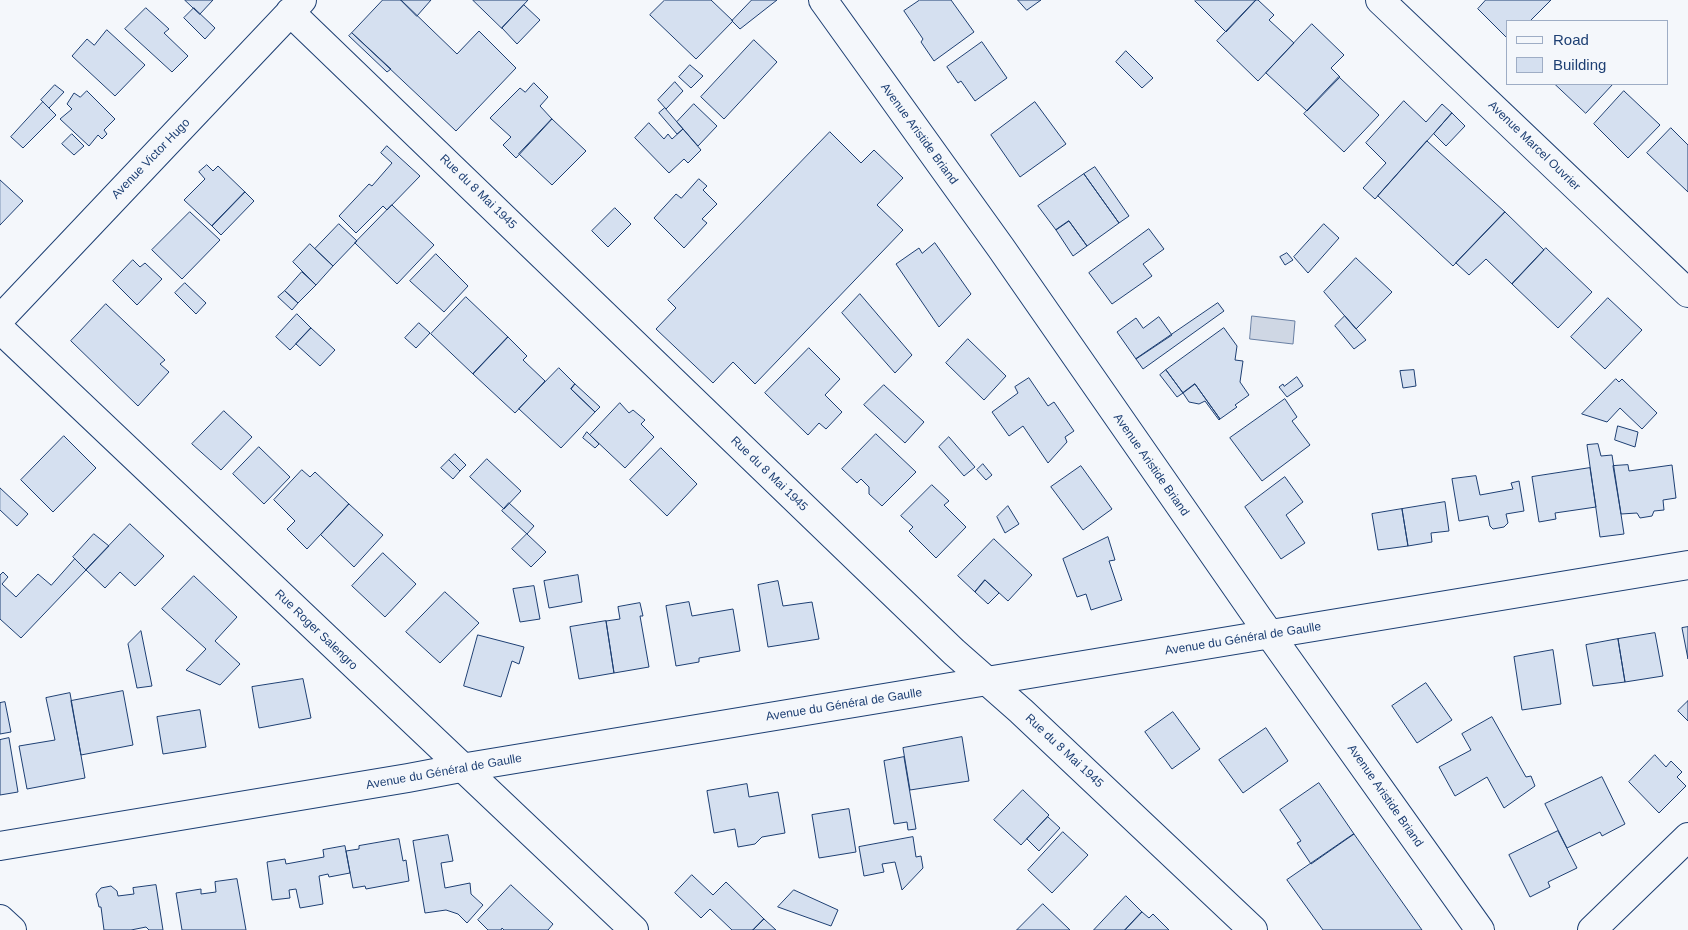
<!DOCTYPE html>
<meta charset="utf-8">
<style>
body{margin:0}
#map{position:relative;width:1688px;height:930px;overflow:hidden;background:#f4f7fb;font-family:Helvetica,sans-serif}
canvas{display:block}
.legend{position:absolute;left:1506px;top:20px;width:162px;height:65px;box-sizing:border-box;background:#f4f7fb;border:1px solid #9eadc5;margin:0;padding:6px 9px;list-style:none;font-size:15px;color:#1d3f73}
.legend li{display:flex;align-items:center;gap:10px;height:25px}
.legend b{width:25px;border:1px solid #9eadc5}
</style>
<div id="map">
<canvas width="1688" height="930"></canvas>
<ul class="legend">
<li><b style="height:6px;background:#f4f7fb"></b>Road</li>
<li><b style="height:14px;background:#d5e0f0"></b>Building</li>
</ul>
</div>
<script>
const c = document.querySelector('canvas').getContext('2d');
c.lineJoin = 'round';
function fillPath(path, color) {
  c.fillStyle = color;
  c.fill(path, 'evenodd');
}
function strokePath(path, color, width, dash) {
  c.strokeStyle = color;
  c.lineWidth = width;
  c.lineCap = dash ? 'butt' : 'round';
  c.setLineDash(dash || []);
  c.stroke(path);
}
function label(font, color, halo, rows, align = 'center') {
  c.font = font + ' Helvetica,sans-serif';
  c.lineWidth = 4;
  c.setLineDash([]);
  c.textBaseline = 'middle';
  c.strokeStyle = halo;
  c.fillStyle = color;
  for (const [text, x, y, turn = 0] of rows) {
    c.save();
    c.translate(x, y);
    c.rotate((+turn || 0) * Math.PI / 180);
    c.textAlign = isNaN(turn) ? turn : align;
    if (halo) c.strokeText(text, 0, 0);
    c.fillText(text, 0, 0);
    c.restore();
  }
}
const water = new Path2D(`
 M1252,316L1295,321L1293,344L1250,339Z`);
fillPath(water, '#cfd7e4');
strokePath(water, '#687fa3', 1);
const building = new Path2D(`
 M185,0H213L200,14Z
 M383,0H401L457,54L479,31L516,68L456,131L352,33Z
 M401,0H431L417,16Z
 M473,0H528L502,28Z
 M665,0H711L733,21L696,59L650,15Z
 M752,0H777L740,29L732,21Z
 M920,0H951L974,32L934,61L921,42L923,39L904,11Z
 M1018,0H1041L1027,10Z
 M1196,0H1256L1226,32L1195,1Z
 M1256,0H1258L1274,15L1269,20L1294,43L1258,81L1217,41Z
 M1486,0H1551L1530,21H1507V38L1478,9Z
 M524,5L540,20L517,44L502,28Z
 M146,8L169,29L164,33L188,56L172,72L125,29Z
 M194,8L215,28L205,39L184,18Z
 M1312,24L1344,55L1331,68L1340,77L1307,111L1266,73Z
 M107,30L145,65L115,96L72,56L87,39L94,45Z
 M352,33L391,69L387,72L349,36Z
 M754,40L777,62L724,119L701,97Z
 M982,42L1007,78L975,101L961,81L958,83L947,67Z
 M1126,51L1153,78L1142,88L1116,62Z
 M690,65L703,76L691,88L679,77Z
 M1339,77L1379,115L1344,152L1304,114Z
 M675,82L683,91L666,109L658,100Z
 M534,83L548,97L540,106L552,119L516,158L503,145L511,137L490,118L520,88L525,92Z
 M1555,84H1613L1586,113Z
 M55,85L64,92L49,108L41,100Z
 M87,91L115,119L104,130L107,134L102,139L98,135L89,146L60,119L72,109L67,104L74,93L80,97Z
 M1624,91L1660,125L1628,158L1594,124Z
 M1404,101L1426,122L1442,104L1452,113L1375,199L1363,188L1386,163L1366,143Z
 M43,102L56,115L23,148L11,137Z
 M1035,102L1066,144L1020,177L991,135Z
 M694,104L717,126L698,146L677,122Z
 M665,108L683,129L677,134L659,113Z
 M1452,113L1465,126L1446,146L1434,134Z
 M552,119L586,151L552,185L519,154Z
 M649,123L664,139L668,134L672,139L683,129L701,150L688,163L684,159L669,173L635,138Z
 M1671,128L1688,145V192L1647,153Z
 M830,132L861,163L874,150L903,178L877,205L903,230L755,384L733,362L713,383L656,329L676,308L668,300Z
 M72,134L84,146L74,155L62,144Z
 M1427,141L1505,212L1453,266L1378,196Z
 M387,146L420,176L387,210L383,206L356,233L339,216L369,184L372,186L392,163L381,153Z
 M207,165L213,171L218,166L245,192L212,226L184,200L205,179L199,172Z
 M1095,167L1129,216L1119,223L1084,174Z
 M1084,174L1119,223L1087,246L1069,221L1056,230L1038,206Z
 M699,179L707,186L703,190L717,204L702,219L707,223L684,248L654,218L676,194L681,198Z
 M0,180L23,201L0,225Z
 M245,192L254,201L221,235L212,226Z
 M392,205L434,245L397,284L355,243Z
 M615,208L631,224L608,247L592,231Z
 M190,212L220,240L182,279L152,250Z
 M1505,212L1544,250L1512,284L1486,259L1469,275L1456,263Z
 M1069,221L1087,246L1073,256L1056,230Z
 M339,224L357,241L333,266L315,249Z
 M1324,224L1339,238L1308,273L1294,257Z
 M1149,229L1164,249L1143,264L1152,276L1112,304L1089,273Z
 M935,243L971,294L939,327L896,264L919,248L922,253Z
 M310,244L333,266L316,285L293,262Z
 M1546,248L1592,292L1558,328L1512,284Z
 M1287,253L1293,260L1285,265L1280,257Z
 M436,254L468,286L444,312L410,281Z
 M1356,258L1392,292L1356,329L1324,292Z
 M133,260L140,267L145,263L162,279L137,305L113,281Z
 M302,272L316,285L298,303L285,291Z
 M185,283L206,303L196,314L175,293Z
 M285,291L298,303L292,310L278,297Z
 M860,294L912,355L895,373L842,313Z
 M466,297L508,337L473,374L431,334Z
 M1608,298L1642,330L1605,369L1571,337Z
 M1218,303L1224,311L1143,369L1136,359Z
 M106,304L165,360L160,364L169,372L138,406L71,341Z
 M297,314L311,328L290,350L276,337Z
 M1345,316L1366,340L1354,349L1335,326Z
 M1159,317L1172,335L1136,359L1117,332L1136,318L1143,328Z
 M419,323L430,333L416,348L405,338Z
 M311,328L335,350L320,366L296,344Z
 M1224,328L1237,346L1235,360L1243,361L1240,382L1249,395L1235,405L1237,407L1220,419L1195,384L1183,393L1166,370Z
 M508,337L527,356L523,360L545,381L515,413L473,374Z
 M968,339L1006,376L984,400L946,363Z
 M809,348L840,379L825,395L842,412L826,429L819,423L808,435L765,393Z
 M559,368L575,384L571,389L595,412L561,448L519,409Z
 M1166,370L1183,393L1177,397L1160,375Z
 M1414,370L1416,386L1403,388L1400,371Z
 M1297,377L1303,386L1287,397L1279,387L1283,384L1284,386Z
 M1029,378L1048,406L1054,402L1074,431L1065,437L1067,442L1048,463L1023,426L1009,436L992,412L1018,393L1015,387Z
 M1616,379L1619,382L1622,379L1657,413L1642,429L1620,408L1607,422L1582,414Z
 M575,384L600,407L595,412L571,389Z
 M1195,384L1220,419L1219,420L1205,401L1199,404L1189,402L1183,393Z
 M884,385L924,422L905,443L864,405Z
 M1285,399L1297,417L1292,421L1310,445L1262,481L1230,438Z
 M620,403L629,413L633,410L645,420L641,424L654,437L625,468L590,435Z
 M224,411L252,437L221,470L192,444Z
 M1618,426L1638,432L1635,447L1615,440Z
 M587,432L599,444L595,448L583,438Z
 M876,434L916,472L882,506L869,494V487L861,479L857,483L842,469Z
 M64,436L96,468L53,512L21,480Z
 M949,437L975,467L964,476L939,447Z
 M1598,444L1601,456L1612,455L1624,534L1600,537L1587,445Z
 M259,447L290,477L264,504L233,474Z
 M661,448L697,484L667,516L630,480Z
 M455,454L466,465L460,471L449,460Z
 M487,459L521,491L504,509L470,477Z
 M449,460L460,471L453,479L441,468Z
 M983,464L992,475L986,480L977,470Z
 M1628,465L1629,471L1672,465L1676,498L1663,500L1664,510L1654,511L1652,516L1640,518L1637,513L1621,514L1613,466Z
 M1081,466L1112,509L1083,530L1051,487Z
 M1590,468L1596,507L1555,513L1556,519L1539,522L1532,477Z
 M302,470L310,477L315,472L349,504L307,549L287,529L295,521L274,500Z
 M1476,476L1480,495L1513,489L1511,483L1519,481L1524,511L1506,514L1508,523L1504,527L1493,529L1490,526L1488,516L1459,521L1452,479Z
 M1285,477L1303,502L1286,515L1305,543L1281,559L1245,507Z
 M932,485L949,501L944,505L966,527L936,558L909,531L913,527L901,516Z
 M0,488L28,514L17,526L0,510Z
 M1445,502L1449,531L1431,533L1432,542L1408,546L1402,509Z
 M509,503L534,526L527,534L502,511Z
 M349,504L383,535L354,567L321,535Z
 M1008,506L1019,524L1005,533L997,517Z
 M1402,509L1408,546L1378,550L1372,514Z
 M130,524L164,556L135,586L120,572L105,588L86,570Z
 M94,534L109,546L86,570L73,557Z
 M527,534L546,552L531,567L512,549Z
 M1108,537L1115,560L1109,561L1122,600L1091,610L1086,594L1077,597L1063,559Z
 M994,539L1032,575L1008,601L985,580L975,592L958,576Z
 M383,553L416,584L385,617L352,586Z
 M75,559L86,570L21,638L0,619V575L3,572L8,577L2,584L16,597L38,574L51,585Z
 M578,575L582,602L549,608L544,581Z
 M194,576L237,617L215,641L240,664L220,685L186,670L206,649L162,609Z
 M985,580L999,593L988,604L975,592Z
 M778,581L783,606L812,602L819,639L768,647L758,585Z
 M534,586L540,619L520,622L513,589Z
 M445,592L479,623L440,663L406,632Z
 M689,602L692,616L733,609L740,651L699,658V662L676,666L666,606Z
 M640,603L643,616H640L649,667L614,673L606,621L620,619L618,607Z
 M606,621L614,673L579,679L570,627Z
 M1688,627V659L1682,628Z
 M141,631L152,686L137,688L128,644Z
 M1655,633L1663,676L1625,682L1618,639Z
 M478,635L524,647L519,664L512,661L501,697L464,686Z
 M1618,639L1625,682L1593,686L1586,645Z
 M1553,650L1561,704L1522,710L1514,657Z
 M303,679L311,718L259,728L252,687Z
 M1426,683L1452,720L1417,743L1392,706Z
 M123,691L133,745L81,755L71,701Z
 M70,693L85,778L27,789L19,746L55,740L46,698Z
 M1688,701V721L1678,711Z
 M5,702L11,732L0,734V703Z
 M200,710L206,747L163,754L157,717Z
 M1173,712L1200,749L1172,769L1145,732Z
 M1492,717L1526,777L1531,776L1535,786L1504,808L1487,777L1455,796L1439,767L1471,750L1462,734Z
 M1266,728L1288,761L1243,793L1219,760Z
 M962,737L969,781L910,790L903,748Z
 M9,738L18,792L0,795V740Z
 M1655,755L1666,767L1671,761L1682,772L1677,777L1686,786L1659,813L1629,782Z
 M904,757L916,829L908,830L907,822L894,824L884,761Z
 M1602,777L1625,824L1602,836L1600,832L1567,848L1545,804Z
 M1319,783L1354,834L1311,864L1297,843L1301,841L1280,810Z
 M747,784L749,797L778,792L785,833L762,837L755,844L738,847L735,829L714,833L707,791Z
 M1023,790L1049,815L1021,845L994,820Z
 M849,809L856,852L819,858L812,815Z
 M1048,817L1060,828L1039,851L1027,839Z
 M1558,831L1577,868L1548,882L1550,887L1530,897L1509,855Z
 M1063,832L1088,855L1052,893L1028,870Z
 M1354,834L1422,930H1323L1287,880Z
 M448,835L453,861L441,863L445,888L470,883L471,894L483,905L467,923L458,914L446,910L425,913L413,841Z
 M913,837L916,857L921,856L923,868L902,890L895,862L882,864L884,872L864,876L859,847Z
 M399,839L403,861L406,860L409,881L366,889L365,886L353,888L346,851L359,849V846Z
 M345,846L350,873L329,877L328,874L319,876L323,904L300,908L296,889L289,890L290,898L272,900L267,862L285,859L286,864L324,857L323,850Z
 M692,875L713,895L726,882L764,919L753,930H732L710,909L701,918L675,893Z
 M237,879L246,930H182L176,893L201,889V894L216,892L215,882Z
 M156,885L163,930H149L146,927L131,930H104L101,907H99L96,894L101,888L111,886L117,891L118,896L134,894L133,888Z
 M511,885L553,924L548,930H504L502,928L501,930H488L478,920Z
 M794,890L838,910L831,926L778,907Z
 M1126,896L1142,912L1125,930H1094Z
 M1043,904L1070,930H1017Z
 M1142,912L1149,918L1153,914L1169,930H1125Z
 M764,919L776,930H753Z`);
fillPath(building, '#d5e0f0');
strokePath(building, '#1d3f73', 1);
const minor = new Path2D(`
 M823,0L1001,248L1258,618L1480,930
 M1380,0L1688,293
 M290,12L954,652L1021,711L1253,930
 M0,319L302,0
 M0,329L634,930
 M0,919L12,930
 M1592,930L1688,837`);
const tertiary = new Path2D(`
 M0,846L408,778L461,768L1688,565`);
strokePath(minor, '#1d3f73', 30);
strokePath(tertiary, '#1d3f73', 30);
strokePath(minor, '#f4f7fb', 28);
strokePath(tertiary, '#f4f7fb', 28);
label('12px', '#1d3f73', '#f4f7fb', [
 ["Avenue Aristide Briand",919,134,54],
 ["Avenue Marcel Ouvrier",1534,146,44],
 ["Avenue Victor Hugo",151,159,-46],
 ["Rue du 8 Mai 1945",478,192,44],
 ["Avenue Aristide Briand",1151,465,55],
 ["Rue du 8 Mai 1945",769,474,44],
 ["Rue Roger Salengro",316,630,44],
 ["Avenue du Général de Gaulle",1243,639,-9],
 ["Avenue du Général de Gaulle",844,705,-9],
 ["Rue du 8 Mai 1945",1064,751,43],
 ["Avenue du Général de Gaulle",444,772,-10],
 ["Avenue Aristide Briand",1385,796,55]
]);
</script>
